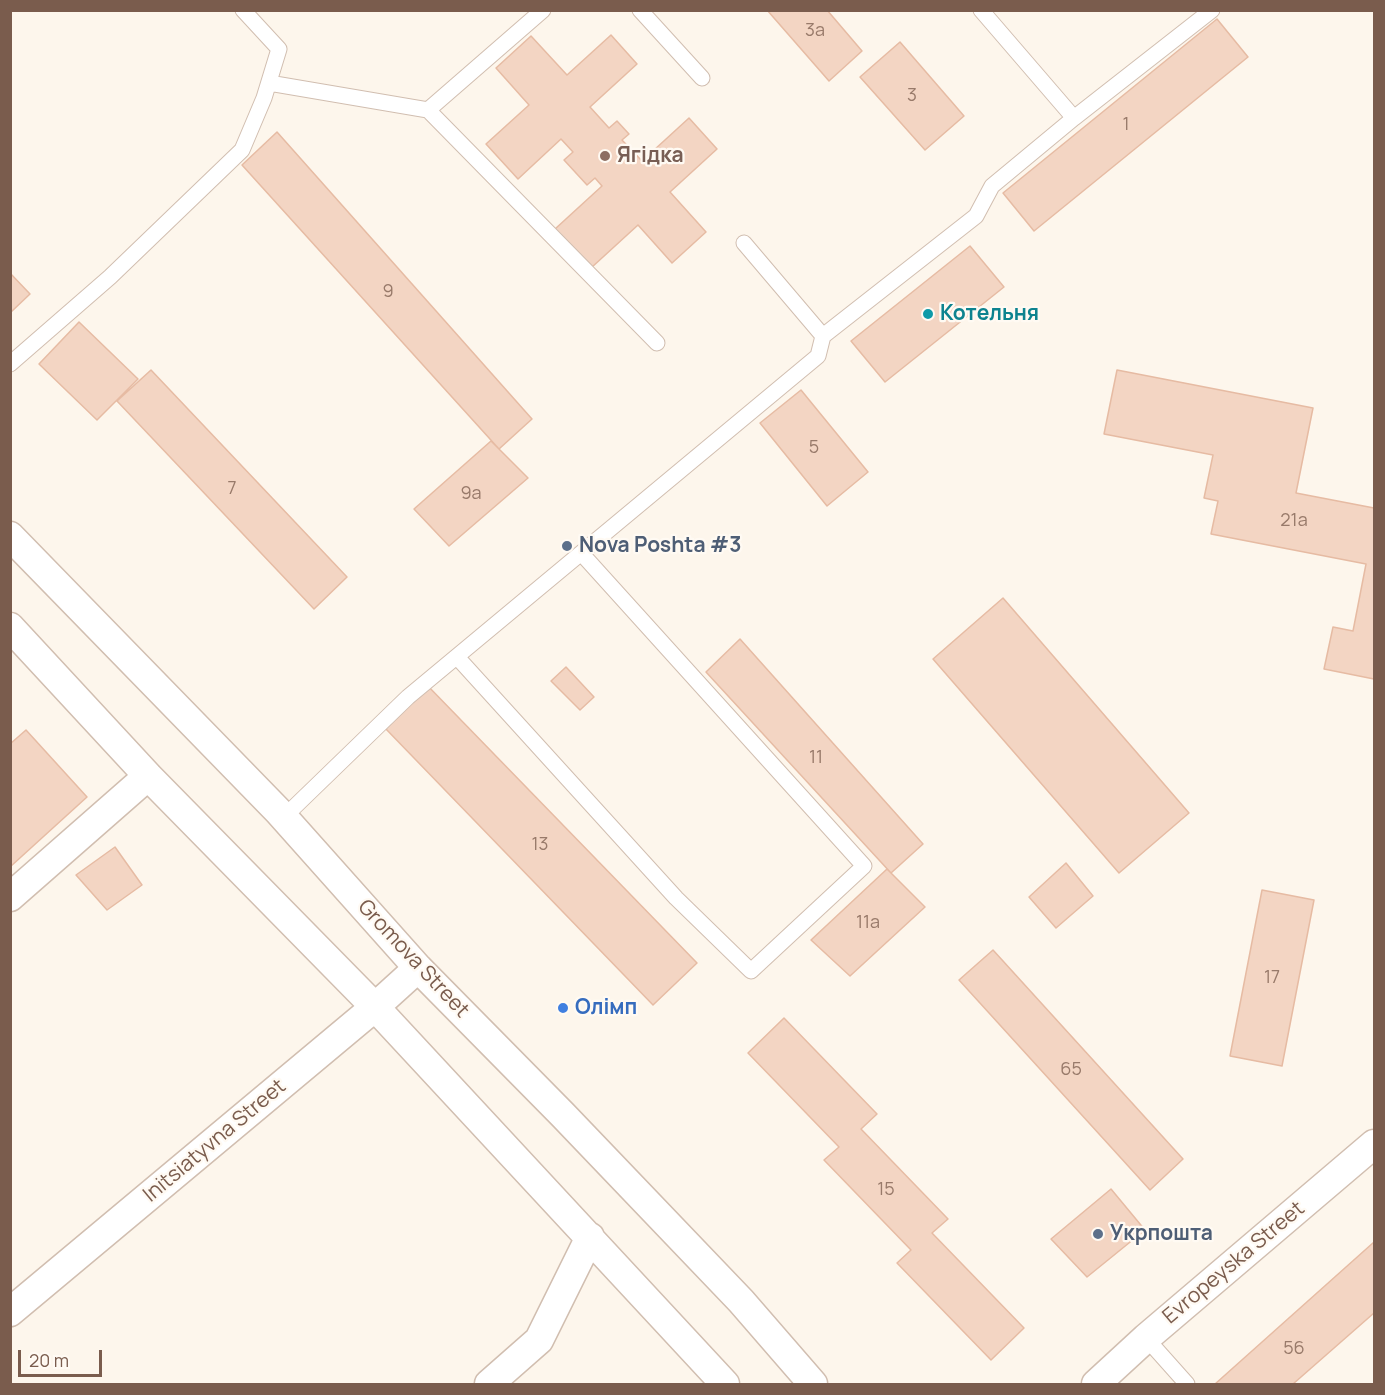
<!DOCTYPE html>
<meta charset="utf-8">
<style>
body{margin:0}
#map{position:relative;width:1385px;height:1395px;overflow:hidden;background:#fdf6ec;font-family:Manrope,sans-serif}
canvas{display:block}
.frame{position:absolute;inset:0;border:12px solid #7a5c4d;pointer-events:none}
.scale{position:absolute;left:18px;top:1350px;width:84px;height:27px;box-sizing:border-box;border:3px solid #7a5c4d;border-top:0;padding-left:8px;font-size:18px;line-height:21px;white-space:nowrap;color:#7a5c4d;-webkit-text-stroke:4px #fffaf3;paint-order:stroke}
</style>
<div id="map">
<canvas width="1385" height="1395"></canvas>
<div class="frame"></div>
<div class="scale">20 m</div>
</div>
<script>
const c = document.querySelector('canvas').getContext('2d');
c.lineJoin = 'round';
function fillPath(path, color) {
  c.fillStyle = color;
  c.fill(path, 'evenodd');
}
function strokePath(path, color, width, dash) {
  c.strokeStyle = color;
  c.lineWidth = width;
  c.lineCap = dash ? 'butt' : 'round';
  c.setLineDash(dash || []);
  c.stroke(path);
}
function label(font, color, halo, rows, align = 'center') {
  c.font = font + ' Manrope,sans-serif';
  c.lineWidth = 4.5;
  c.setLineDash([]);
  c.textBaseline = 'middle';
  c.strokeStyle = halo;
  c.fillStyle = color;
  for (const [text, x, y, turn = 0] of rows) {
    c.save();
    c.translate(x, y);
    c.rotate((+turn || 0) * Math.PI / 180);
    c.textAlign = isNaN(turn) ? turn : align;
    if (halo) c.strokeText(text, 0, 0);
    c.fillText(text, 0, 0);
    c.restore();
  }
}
const building = new Path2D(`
 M767,10H827L862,51L829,81Z
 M1217,19L1248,57L1034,231L1003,193Z
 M611,35L637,64L590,107L609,128L617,121L629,134L622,140L642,161L689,118L717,149L670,192L706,232L672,263L638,225L591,268L555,229L602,186L595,178L587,185L564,160L573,152L561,139L518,179L486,144L529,105L496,68L531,36L567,75Z
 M900,42L964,116L925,150L860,77Z
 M277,132L532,419L499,449L242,165Z
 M970,246L1004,287L885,382L851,341Z
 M10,273L30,294L10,313Z
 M79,322L138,379L97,420L39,364Z
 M151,370L347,577L314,609L117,401Z
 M1117,370L1313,408L1296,493L1374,508V679L1324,669L1333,627L1353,631L1366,564L1211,534L1218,501L1204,498L1213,455L1104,434Z
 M801,390L868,472L827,506L760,423Z
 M491,441L528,478L449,546L414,509Z
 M1003,598L1189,813L1119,873L933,659Z
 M740,639L923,844L891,873L706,672Z
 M566,667L594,697L580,710L551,681Z
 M425,683L697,963L653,1005L384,727Z
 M26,730L87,797L10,867V744Z
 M115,847L142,885L107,910L76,875Z
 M1066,863L1093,896L1056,928L1029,897Z
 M887,869L925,907L850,976L811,940Z
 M1262,890L1314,900L1282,1066L1230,1056Z
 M993,950L1183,1159L1150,1190L959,980Z
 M784,1018L877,1114L861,1129L948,1219L932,1233L1024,1328L991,1360L897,1263L911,1250L824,1160L839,1147L748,1053Z
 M1111,1189L1145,1230L1087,1277L1051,1239Z
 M1374,1242V1313L1293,1384H1215Z`);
fillPath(building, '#f3d5c3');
strokePath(building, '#e6bba3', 1.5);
const service = new Path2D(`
 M640,10L702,78
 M981,10L1074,118L1212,10
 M269,83L428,110L657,343
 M428,110L543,10
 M744,243L823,336
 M10,364L110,277L242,150L264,98L279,49L243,10
 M457,657L676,898L751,971L864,866L582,554
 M284,817L408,697L818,356L823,336L976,216L992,186L1074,118
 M1146,1338L1187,1384`);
const minor = new Path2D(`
 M10,536L278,811L418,968L563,1115L741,1301L813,1384
 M10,627L148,776L375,1007L725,1384
 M10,897L148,776
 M10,1312L375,1007L418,968
 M489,1384L539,1340L590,1237
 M1096,1384L1146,1338L1374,1144`);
strokePath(service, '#d1beb0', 17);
strokePath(minor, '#d1beb0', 31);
strokePath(service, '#fff', 15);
strokePath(minor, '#fff', 28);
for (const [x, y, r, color] of [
 [605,156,6,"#8d6e63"],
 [928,314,6,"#0f9aa8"],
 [567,546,6,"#5c6f8a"],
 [563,1008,6,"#3f7fe0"],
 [1098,1234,6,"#5c6f8a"]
]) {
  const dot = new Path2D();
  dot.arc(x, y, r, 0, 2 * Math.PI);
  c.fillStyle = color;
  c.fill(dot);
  strokePath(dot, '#fffaf3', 2);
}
label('18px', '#987a6a', null, [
 ["3а",815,31],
 ["3",912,96],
 ["1",1126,125],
 ["9",388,292],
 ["5",814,448],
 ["7",232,489],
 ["9а",471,494],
 ["21а",1294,521],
 ["11",816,758],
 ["13",540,845],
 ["11а",868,923],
 ["17",1272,978],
 ["65",1071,1070],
 ["15",886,1190],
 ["56",1294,1349]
]);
label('bold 21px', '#785e54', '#fffaf3', [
 ["Ягідка",617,156]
], 'left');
label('bold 21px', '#0d838f', '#fffaf3', [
 ["Котельня",940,314]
], 'left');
label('bold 21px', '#4e5e75', '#fffaf3', [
 ["Nova Poshta #3",579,546],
 ["Укрпошта",1110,1234]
], 'left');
label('21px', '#7a5c4d', '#fffaf3', [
 ["Gromova Street",413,959,47],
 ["Initsiatyvna Street",215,1141,-40],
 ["Evropeyska Street",1234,1263,-40]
]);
label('bold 21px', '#366cbe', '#fffaf3', [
 ["Олімп",575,1008]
], 'left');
</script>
